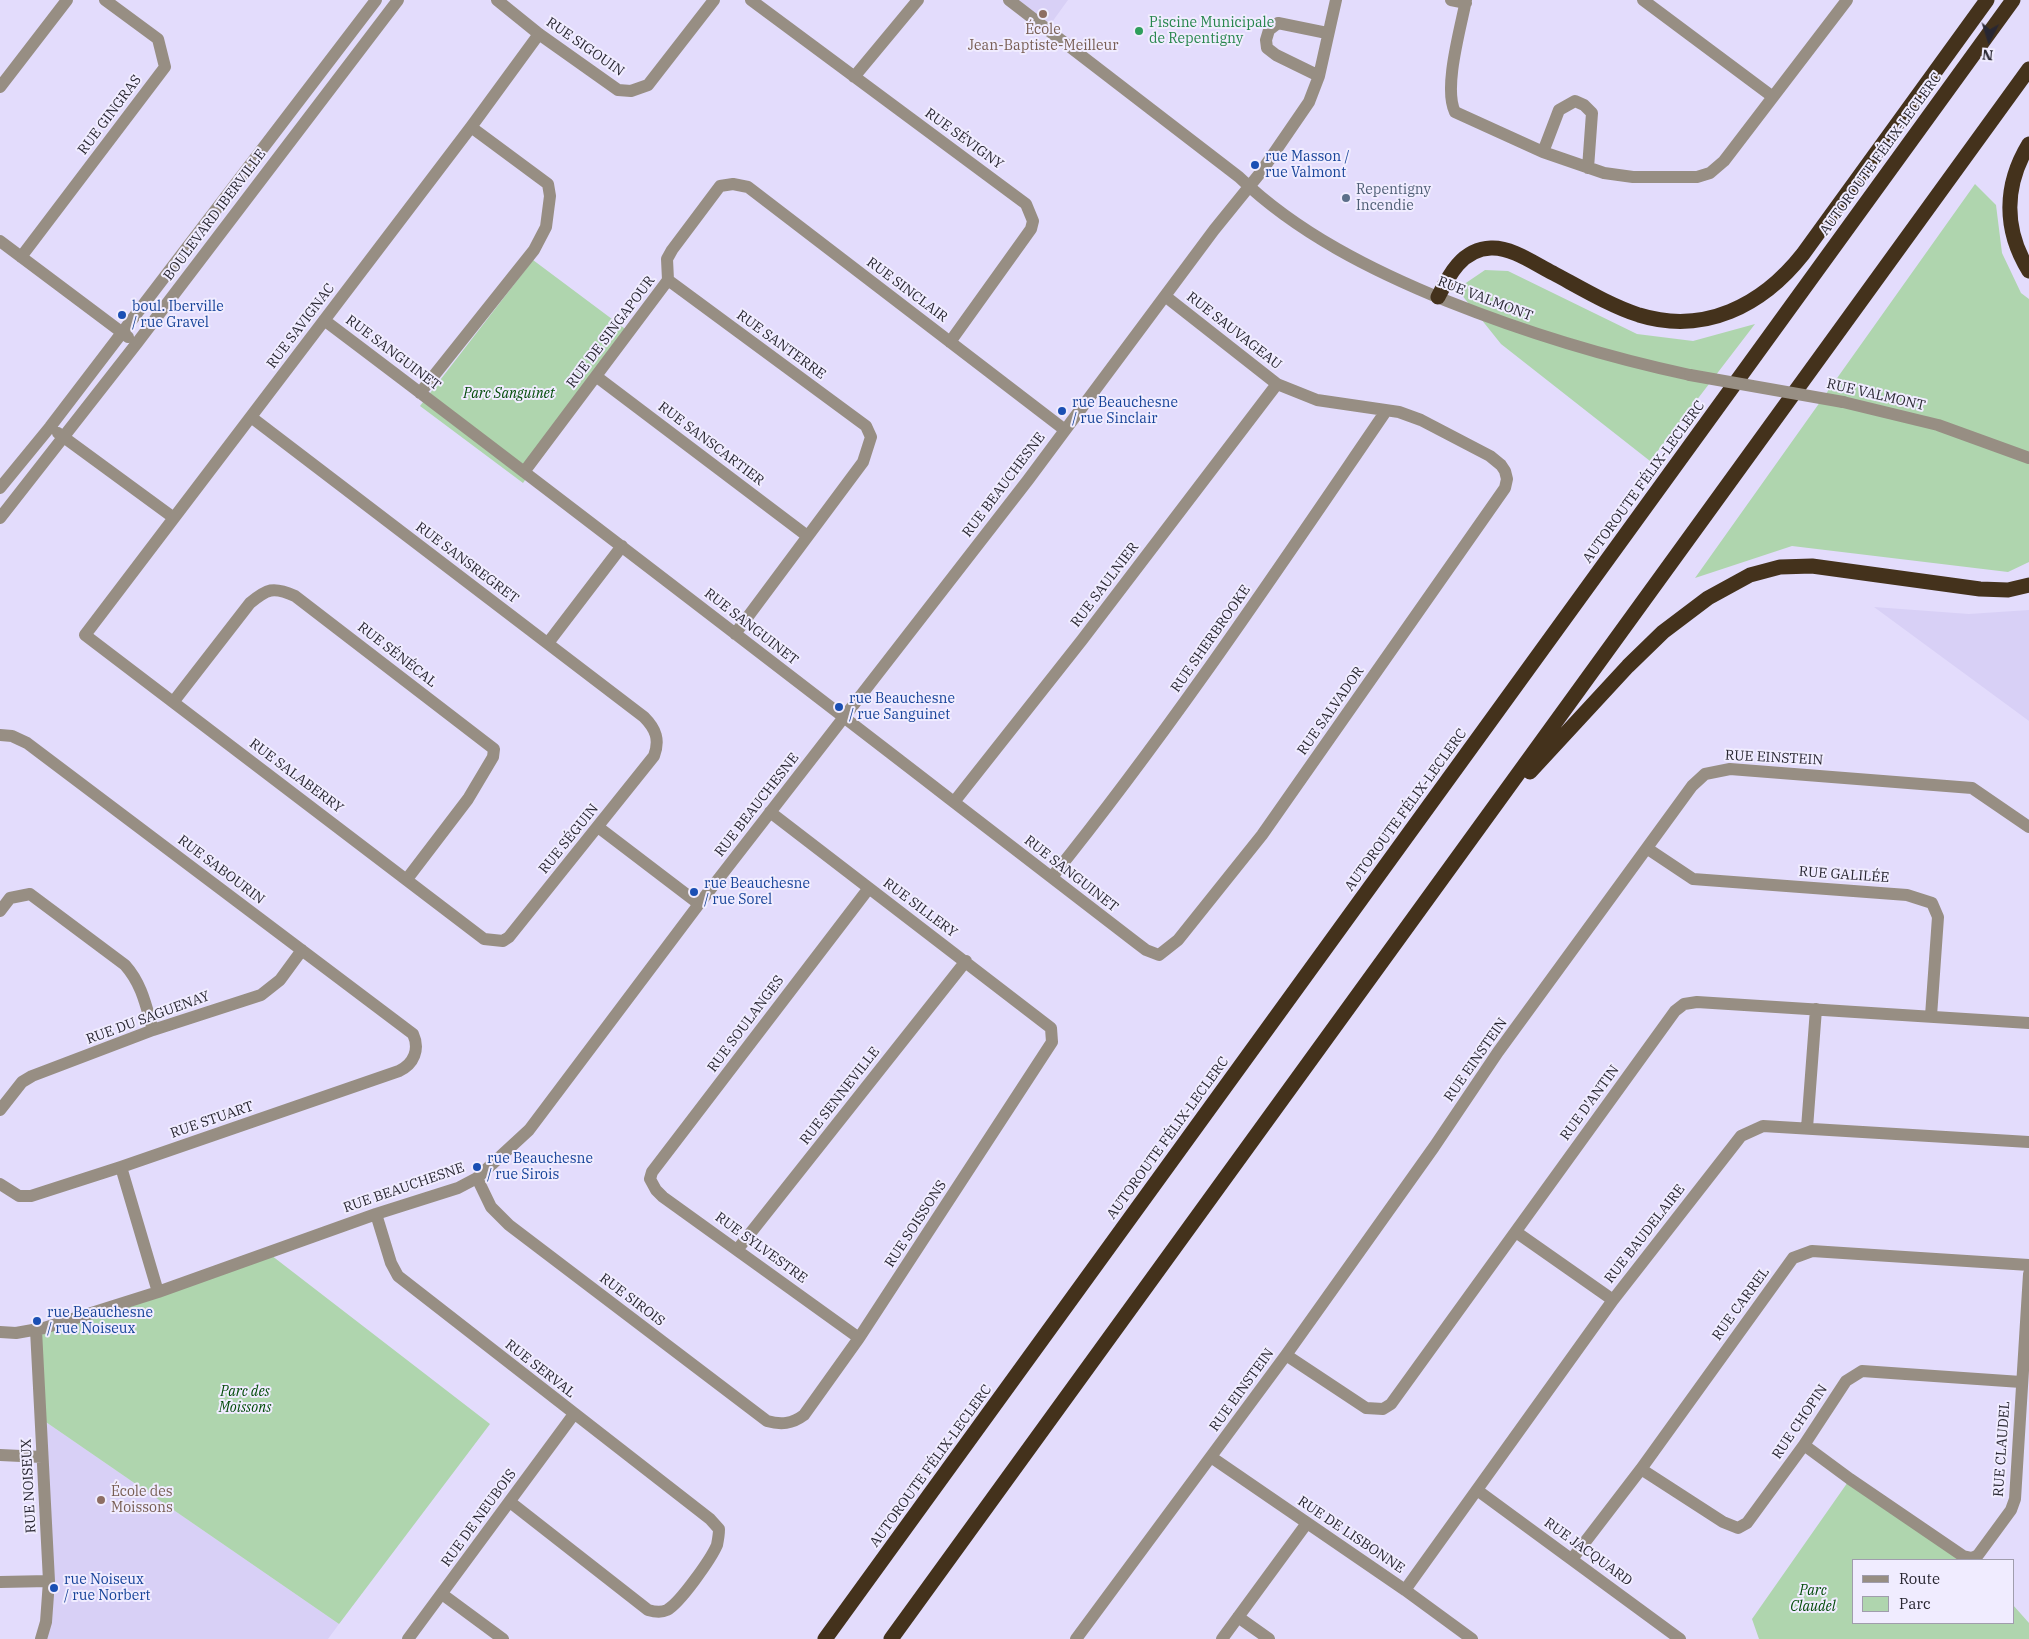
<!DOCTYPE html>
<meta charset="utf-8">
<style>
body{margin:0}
#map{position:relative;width:2029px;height:1639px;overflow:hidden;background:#e3dcfc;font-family:"IBM Plex Serif",serif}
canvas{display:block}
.legend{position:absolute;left:1852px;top:1559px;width:162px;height:65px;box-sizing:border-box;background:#f0ecff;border:1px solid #a09dad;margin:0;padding:6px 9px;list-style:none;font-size:15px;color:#282631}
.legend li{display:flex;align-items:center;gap:10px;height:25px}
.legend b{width:25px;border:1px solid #a09dad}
.north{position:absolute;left:1964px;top:15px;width:50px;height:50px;-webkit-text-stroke:4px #f0ecff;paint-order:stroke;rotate:185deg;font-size:14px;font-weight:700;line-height:20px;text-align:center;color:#282631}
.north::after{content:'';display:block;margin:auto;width:18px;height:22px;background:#282631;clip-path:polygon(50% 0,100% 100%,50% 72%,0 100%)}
</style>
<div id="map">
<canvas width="2029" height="1639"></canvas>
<ul class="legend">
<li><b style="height:6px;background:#978e83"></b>Route</li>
<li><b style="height:14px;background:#afd5ae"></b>Parc</li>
</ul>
<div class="north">N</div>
</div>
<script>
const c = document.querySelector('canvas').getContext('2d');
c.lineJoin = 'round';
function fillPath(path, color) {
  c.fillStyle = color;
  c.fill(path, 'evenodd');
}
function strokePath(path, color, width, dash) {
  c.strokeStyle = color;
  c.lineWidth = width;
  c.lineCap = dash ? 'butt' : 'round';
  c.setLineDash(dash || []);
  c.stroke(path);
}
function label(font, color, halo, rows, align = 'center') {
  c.font = font + ' "IBM Plex Serif",serif';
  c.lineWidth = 4;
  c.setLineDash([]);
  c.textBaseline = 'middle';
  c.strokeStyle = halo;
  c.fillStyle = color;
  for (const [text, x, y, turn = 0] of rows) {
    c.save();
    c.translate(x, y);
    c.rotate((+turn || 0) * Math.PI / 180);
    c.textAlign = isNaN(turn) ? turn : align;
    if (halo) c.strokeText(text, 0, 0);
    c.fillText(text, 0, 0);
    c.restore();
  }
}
fillPath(new Path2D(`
 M1009,0H1068L1047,29Z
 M1874,607L1969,614L2029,610V721Z
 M40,1418L339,1624L328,1639H41L46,1622Z`), '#d8d0f6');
fillPath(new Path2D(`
 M1975,184L1996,205L2002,253L2021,293L2029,299V562L2008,572L1792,546L1695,578Z
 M533,260L632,334L523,483L420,406Z
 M1485,270L1508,271L1637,334L1693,341L1755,324L1650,461L1501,344L1457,289Z
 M267,1252L490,1424L339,1624L40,1418L36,1330Z
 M1850,1479L1974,1560H1853V1623H2013V1605L2029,1623V1639H1759L1752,1619Z`), '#afd5ae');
strokePath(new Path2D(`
 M497,0L539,34L618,90L631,91L648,85L714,0
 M751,0L1026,204L1033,221L1031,229L950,342
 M1009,0L1239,177C1297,233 1373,271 1447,301C1527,333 1606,357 1690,375
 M1451,0L1466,3
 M1466,0C1461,27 1443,88 1455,112L1543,152L1604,173L1633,177H1697L1710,173L1724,161L1847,0
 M1643,0L1773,97
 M1319,76L1276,55L1267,48L1266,40L1269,30L1278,23L1327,33
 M854,77L918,0
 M0,87L67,0
 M1543,152L1559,110L1575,101L1584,105L1592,113L1588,168
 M0,241L128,337
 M21,257L165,67L158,39L105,0
 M668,280L866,426L871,437L863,462L735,634
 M324,320C600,528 873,740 1146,950L1159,955L1178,940L1262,835L1505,488L1507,479L1505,471L1501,465L1490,456L1421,420L1399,412L1317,400L1277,384L1165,296
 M597,377L806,535
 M420,393L534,250L546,227L550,196L548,184L471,127
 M1843,402L1938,425L2029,458
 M251,417L644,717C656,729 660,740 654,756L509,937L503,941L484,939L85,635L471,127L539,34
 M58,433L174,518
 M524,472L668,280L667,259L672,250L720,186L733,184L748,187L1065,430
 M0,488L50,427L376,0
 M0,518L137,343L398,0
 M548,643L622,546
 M174,701L250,603C267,589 273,586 295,596L494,749L493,757L468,799L407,879
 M0,735L12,736L27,743L413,1034C420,1049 414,1064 399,1071L121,1167L31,1196H19L0,1184
 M954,802L1082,640L1277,384
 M598,827L699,904
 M1648,849L1693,879L1907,895L1932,903L1938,917L1931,1016
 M1052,877C1172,728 1278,569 1386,411
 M0,911L10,898L30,894L125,965C142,984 146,1006 153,1030
 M0,1110L22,1082L32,1076L153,1030L261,995L280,980L302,950
 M1807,1128L1816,1009
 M121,1167L158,1292
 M477,1178L491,1207L509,1225L767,1421C781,1425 792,1424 804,1415L859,1338L1052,1042L1051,1028L770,812
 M376,1214L391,1263L398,1276L710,1519L719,1529C719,1534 718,1540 717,1545C711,1559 680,1603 667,1610C661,1613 655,1612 648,1610L510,1502
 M1516,1232L1613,1300
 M737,1250L966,961
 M36,1330L49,1581L46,1622L41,1639
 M0,1332L16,1333L44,1328L158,1292L376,1214L458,1188L477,1178L529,1130L699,904L1028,480L1214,230L1261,172L1309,102L1319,76L1336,0
 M859,1338L663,1197L656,1190L650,1179L652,1172L869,888
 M1286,1355L1366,1408L1383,1409L1391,1404L1675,1011L1684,1004L1697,1002L2029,1023
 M1804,1445L1850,1479L1963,1556L1972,1558L1978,1555L2011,1510L2015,1499L2029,1274
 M0,1455L42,1457
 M1211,1457L1405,1590L1472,1639
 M1641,1469L1723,1522L1738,1528L1747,1523L1804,1445L1846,1381L1862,1371L2021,1382
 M1477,1490L1680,1639
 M1572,1559L1641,1469L1793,1258L1812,1251L2029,1265
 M0,1582L49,1581
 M1405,1590L1613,1300L1741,1136L1763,1126L2029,1142
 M442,1594L503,1639
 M1238,1617L1269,1639
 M408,1639L574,1414
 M1076,1639L1286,1355L1434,1147L1498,1052L1692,786L1705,774L1730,769L1972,788L2029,827
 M1222,1639L1307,1523`), '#978e83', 12);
strokePath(new Path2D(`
 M2029,144C2004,185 2003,229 2029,271
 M1438,297C1449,275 1462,249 1491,248C1512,247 1535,264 1553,273C1581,288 1609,305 1639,315C1704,335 1762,306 1803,254L1987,0
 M1530,772L1628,666L1663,632L1708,598L1750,575L1780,567L1812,566L1980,589L2008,590L2029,585
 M825,1639L2013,0
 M891,1639L2029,69`), '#44321c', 15);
strokePath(new Path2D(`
 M1690,375L1843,402`), '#978e83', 12);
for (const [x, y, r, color] of [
 [1043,14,5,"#8d6e63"],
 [1139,31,5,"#2e9e5b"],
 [1255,165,5,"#1a4fb4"],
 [1346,198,5,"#5c6f8a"],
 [122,315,5,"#1a4fb4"],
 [1062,411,5,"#1a4fb4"],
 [839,707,5,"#1a4fb4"],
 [694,892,5,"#1a4fb4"],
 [477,1167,5,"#1a4fb4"],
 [37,1321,5,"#1a4fb4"],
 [101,1500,5,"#8d6e63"],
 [54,1588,5,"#1a4fb4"]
]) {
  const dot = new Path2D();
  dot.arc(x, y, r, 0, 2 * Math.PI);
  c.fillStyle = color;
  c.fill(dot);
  strokePath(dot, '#f0ecff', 2);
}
label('14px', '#27864d', '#f0ecff', [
 ["Piscine Municipale",1149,23],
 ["de Repentigny",1149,39]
], 'left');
label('14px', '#785e54', '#f0ecff', [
 ["École",1043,30],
 ["Jean-Baptiste-Meilleur",1043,46],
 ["École des",111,1492,"left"],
 ["Moissons",111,1508,"left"]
]);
label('14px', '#282631', '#f0ecff', [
 ["RUE SIGOUIN",585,47,35],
 ["RUE GINGRAS",110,115,-53],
 ["RUE SÉVIGNY",964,139,36],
 ["AUTOROUTE FÉLIX-LECLERC",1881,154,-54],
 ["BOULEVARD IBERVILLE",215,215,-53],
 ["RUE SINCLAIR",907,290,37],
 ["RUE VALMONT",1485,299,21],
 ["RUE SAVIGNAC",301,326,-53],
 ["RUE SAUVAGEAU",1234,331,38],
 ["RUE DE SINGAPOUR",611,332,-53],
 ["RUE SANTERRE",781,345,36],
 ["RUE SANGUINET",393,353,37],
 ["RUE VALMONT",1876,395,13],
 ["RUE SANSCARTIER",711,444,37],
 ["AUTOROUTE FÉLIX-LECLERC",1644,482,-54],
 ["RUE BEAUCHESNE",1004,485,-53],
 ["RUE SANSREGRET",467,563,37],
 ["RUE SAULNIER",1105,585,-53],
 ["RUE SANGUINET",751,627,38],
 ["RUE SHERBROOKE",1211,639,-55],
 ["RUE SÉNÉCAL",397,655,38],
 ["RUE SALVADOR",1331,711,-55],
 ["RUE EINSTEIN",1774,758,3],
 ["RUE SALABERRY",296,776,37],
 ["RUE BEAUCHESNE",757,805,-52],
 ["AUTOROUTE FÉLIX-LECLERC",1406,810,-54],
 ["RUE SÉGUIN",569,839,-51],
 ["RUE SABOURIN",221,870,37],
 ["RUE SANGUINET",1071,874,38],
 ["RUE GALILÉE",1844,875,4],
 ["RUE SILLERY",920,908,37],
 ["RUE DU SAGUENAY",148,1018,-20],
 ["RUE SOULANGES",746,1024,-53],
 ["RUE EINSTEIN",1476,1060,-55],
 ["RUE SENNEVILLE",840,1096,-52],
 ["RUE D'ANTIN",1590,1103,-54],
 ["RUE STUART",212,1120,-19],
 ["AUTOROUTE FÉLIX-LECLERC",1168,1138,-54],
 ["RUE BEAUCHESNE",404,1188,-19],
 ["RUE SOISSONS",916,1224,-57],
 ["RUE BAUDELAIRE",1645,1234,-52],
 ["RUE SYLVESTRE",761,1248,36],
 ["RUE SIROIS",632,1300,37],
 ["RUE CARREL",1741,1304,-54],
 ["RUE SERVAL",540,1369,38],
 ["RUE EINSTEIN",1242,1390,-54],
 ["RUE CHOPIN",1800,1422,-56],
 ["RUE CLAUDEL",2002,1449,-86],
 ["AUTOROUTE FÉLIX-LECLERC",931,1466,-54],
 ["RUE NOISEUX",29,1486,-93],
 ["RUE DE NEUBOIS",479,1518,-54],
 ["RUE DE LISBONNE",1351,1535,34],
 ["RUE JACQUARD",1588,1552,36]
]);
label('14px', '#164399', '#f0ecff', [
 ["rue Masson /",1265,157],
 ["rue Valmont",1265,173],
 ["boul. Iberville",132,307],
 ["/ rue Gravel",132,323],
 ["rue Beauchesne",1072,403],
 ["/ rue Sinclair",1072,419],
 ["rue Beauchesne",849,699],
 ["/ rue Sanguinet",849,715],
 ["rue Beauchesne",704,884],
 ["/ rue Sorel",704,900],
 ["rue Beauchesne",487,1159],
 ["/ rue Sirois",487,1175],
 ["rue Beauchesne",47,1313],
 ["/ rue Noiseux",47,1329],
 ["rue Noiseux",64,1580],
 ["/ rue Norbert",64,1596]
], 'left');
label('14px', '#4e5e75', '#f0ecff', [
 ["Repentigny",1356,190],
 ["Incendie",1356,206]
], 'left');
label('italic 14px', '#004a07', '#f0ecff', [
 ["Parc Sanguinet",509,394],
 ["Parc des",245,1392],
 ["Moissons",245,1408],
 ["Parc",1813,1591],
 ["Claudel",1813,1607]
]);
</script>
